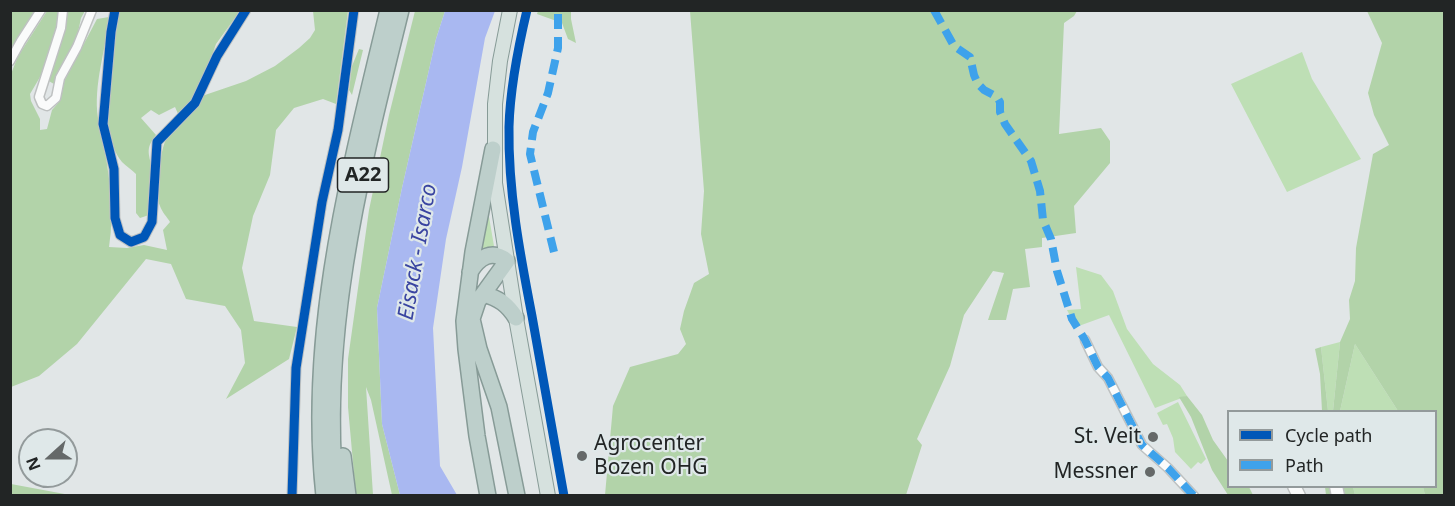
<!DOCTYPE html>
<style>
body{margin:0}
#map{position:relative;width:1455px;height:506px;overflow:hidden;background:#e1e6e7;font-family:"Noto Sans",sans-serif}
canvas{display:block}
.frame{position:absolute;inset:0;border:12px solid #222525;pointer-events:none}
.legend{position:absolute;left:1227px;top:410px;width:210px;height:78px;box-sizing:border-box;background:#dfe8e9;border:2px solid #939a9b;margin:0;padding:8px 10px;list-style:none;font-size:18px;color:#222525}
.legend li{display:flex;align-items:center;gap:12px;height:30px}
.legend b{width:30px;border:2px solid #939a9b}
.north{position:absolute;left:18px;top:428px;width:60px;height:60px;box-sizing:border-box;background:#dfe8e9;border:2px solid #939a9b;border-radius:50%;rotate:249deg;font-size:16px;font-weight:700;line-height:24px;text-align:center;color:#222525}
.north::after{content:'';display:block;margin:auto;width:21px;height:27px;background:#656969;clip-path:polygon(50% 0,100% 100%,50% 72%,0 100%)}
</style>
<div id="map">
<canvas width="1455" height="506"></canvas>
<div class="frame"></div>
<ul class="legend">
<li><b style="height:8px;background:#0057b8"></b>Cycle path</li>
<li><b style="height:8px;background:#3ea2eb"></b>Path</li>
</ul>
<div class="north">N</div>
</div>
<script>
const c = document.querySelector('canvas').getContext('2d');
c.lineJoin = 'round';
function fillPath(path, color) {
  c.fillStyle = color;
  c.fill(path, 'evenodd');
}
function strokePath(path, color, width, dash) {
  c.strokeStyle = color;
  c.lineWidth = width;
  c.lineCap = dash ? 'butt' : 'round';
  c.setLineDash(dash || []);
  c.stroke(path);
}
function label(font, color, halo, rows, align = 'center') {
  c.font = font + ' "Noto Sans",sans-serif';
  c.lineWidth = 4.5;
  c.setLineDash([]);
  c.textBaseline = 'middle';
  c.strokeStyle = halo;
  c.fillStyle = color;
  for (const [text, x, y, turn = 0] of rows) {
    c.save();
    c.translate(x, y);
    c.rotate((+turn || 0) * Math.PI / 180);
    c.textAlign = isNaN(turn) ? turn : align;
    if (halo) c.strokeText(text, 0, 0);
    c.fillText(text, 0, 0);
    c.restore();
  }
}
fillPath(new Path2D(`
 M1302,52L1312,79L1361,159L1287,192L1231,84Z
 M487,205L494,246L492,248L477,250Z
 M1076,267L1101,275L1113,291L1127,329L1153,364L1180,385L1187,396L1155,408L1109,315L1076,327L1067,310L1081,309Z
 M1340,342L1333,411H1328L1321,347Z
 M1355,344L1398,411H1340Z
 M1178,402L1206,459L1201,464L1198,462L1191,469L1175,452L1173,438L1167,424L1163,425L1157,413Z
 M1353,487H1423L1425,495H1355Z`), '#bedfb5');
fillPath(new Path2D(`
 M11,11H38L11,53Z
 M47,11L59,12L58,24L43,72L30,94L31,101L40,119V130L47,129L52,110L59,102L61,87L97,19L109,17C106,50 93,85 98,118C99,124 101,130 102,136C109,172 115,210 109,247L127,248L144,245L167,250L163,230L170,222C167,217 162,212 160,206C155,196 160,147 167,138C179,122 194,115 202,96L246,81L275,66L299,48L310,38L315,30L313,11H348L336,104L323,99L294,108L276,130L270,175L253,216L242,268L254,321L297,327L289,359L226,399L245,363L241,330L225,306L186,299L171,264L146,259L77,344L39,376L11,387V74L18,56Z
 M68,11H85L81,18L75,47L54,84L47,80L65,28Z
 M119,11H240L216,44L206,73L192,103L179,116L175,107L159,115L151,110L141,118L156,135C144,150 150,154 152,171C153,185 150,201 149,215L140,218L136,213V174C132,170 126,166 122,162C93,124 114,54 119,11Z
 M415,11H445L436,39L402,188L377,308L382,424L400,495H392L371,400L366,387L373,495L356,496L348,407V359L369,210L389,115Z
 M538,11H571V19L576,43L568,39L562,23L537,14Z
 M690,11H1077L1074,16L1064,23L1059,134L1101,128L1110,141V163L1074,206L1076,233L1042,238V247L1025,249L1030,287L1013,289L1006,320H988L1004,273L993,271L964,315L950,366L917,439L922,445L906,495H605L613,406L630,367L678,354L686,344L680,329L684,311L694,283L709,274L701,234L704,191Z
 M1367,11H1444V495H1425L1423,487L1436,486V412L1398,411L1355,344L1340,411H1333L1340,342L1350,319L1349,300L1355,281L1356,248L1373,154L1389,145L1374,115L1368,93L1382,43Z
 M359,49L363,50L352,95L349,90L352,66Z
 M1321,347L1328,411H1322L1320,374L1315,349Z
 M1187,396L1202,415L1213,440L1228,461V486L1249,487L1253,495H1228L1212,470L1191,417L1179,397Z
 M11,484L70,495H11Z
 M1325,487H1353L1355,495H1326Z`), '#b2d3a9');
fillPath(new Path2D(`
 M445,11H495L485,38L462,167L446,239L433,328L440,466L457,495H400L382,424L377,308L402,188L436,39Z`), '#a9b8f1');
const street = new Path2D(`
 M63,10L61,28L39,97L42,104L47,106L56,98L60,78L77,47L92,10
 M115,10L111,32L103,124L114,169L115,218L120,235L131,242L144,237L152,222L157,142L195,103L217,56L246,10
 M10,61L21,41L41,10
 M1085,340L1098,367L1108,378L1142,445L1168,468L1194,496
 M292,496L296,368L322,202L338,130L354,10`);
const secondary = new Path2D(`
 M1294,486L1299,496
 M1336,486L1338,496`);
const primary = new Path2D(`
 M510,10L500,61L495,104V183L516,318L548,496`);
const highway = new Path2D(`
 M470,272C479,257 492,249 507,261L478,301L472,319L479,349L499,407L517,496
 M483,294C499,298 508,305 516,318
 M343,456L348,496
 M324,496C306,331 350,169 388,10
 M336,496C319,331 362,169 401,10
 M488,496L477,436L466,349L464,321L473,252L493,149`);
strokePath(street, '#bec1c1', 11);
strokePath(secondary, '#bec1c1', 15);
strokePath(primary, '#879b97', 16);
strokePath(highway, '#879b97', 18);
strokePath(street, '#fafbfb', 8);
strokePath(secondary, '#fafbfb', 12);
strokePath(primary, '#d6e1de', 14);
strokePath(highway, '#bdcfcb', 15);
strokePath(new Path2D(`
 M934,10L954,46L970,57L974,75L978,84L984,90L997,97L1000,102V112L1005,124L1031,161L1040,191L1043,220L1051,239L1057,271L1072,319L1085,340L1098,367L1108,378L1142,445L1168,468L1194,496
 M554,252L530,154L533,132L548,93L558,48V10`), '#3ea2eb', 8, [15, 8]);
strokePath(new Path2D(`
 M115,10L111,32L103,124L114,169L115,218L120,235L131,242L144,237L152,222L157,142L195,103L217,56L246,10
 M527,10C518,48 510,88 509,127C508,191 520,254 532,316C543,376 553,436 564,496
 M292,496L296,368L322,202L338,130L354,10`), '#0057b8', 9);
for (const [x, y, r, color] of [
 [1153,437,6,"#656969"],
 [582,456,6,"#656969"],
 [1150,472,6,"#656969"]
]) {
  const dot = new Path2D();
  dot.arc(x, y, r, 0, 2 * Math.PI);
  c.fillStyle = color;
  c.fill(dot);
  strokePath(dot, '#dfe8e9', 2);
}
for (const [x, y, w] of [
 [363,175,51]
]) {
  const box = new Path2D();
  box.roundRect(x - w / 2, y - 17, w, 34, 4.5);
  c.fillStyle = '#dfe8e9';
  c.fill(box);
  strokePath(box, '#222525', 1.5);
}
label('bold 20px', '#222525', null, [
 ["A22",363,175]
]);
label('21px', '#222525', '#dfe8e9', [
 ["St. Veit",1141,437],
 ["Agrocenter",594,444,"left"],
 ["Bozen OHG",594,468,"left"],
 ["Messner",1138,472]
], 'right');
label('italic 22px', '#3944a1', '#dfe8e9', [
 ["Eisack - Isarco",418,252,-80]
]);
</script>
